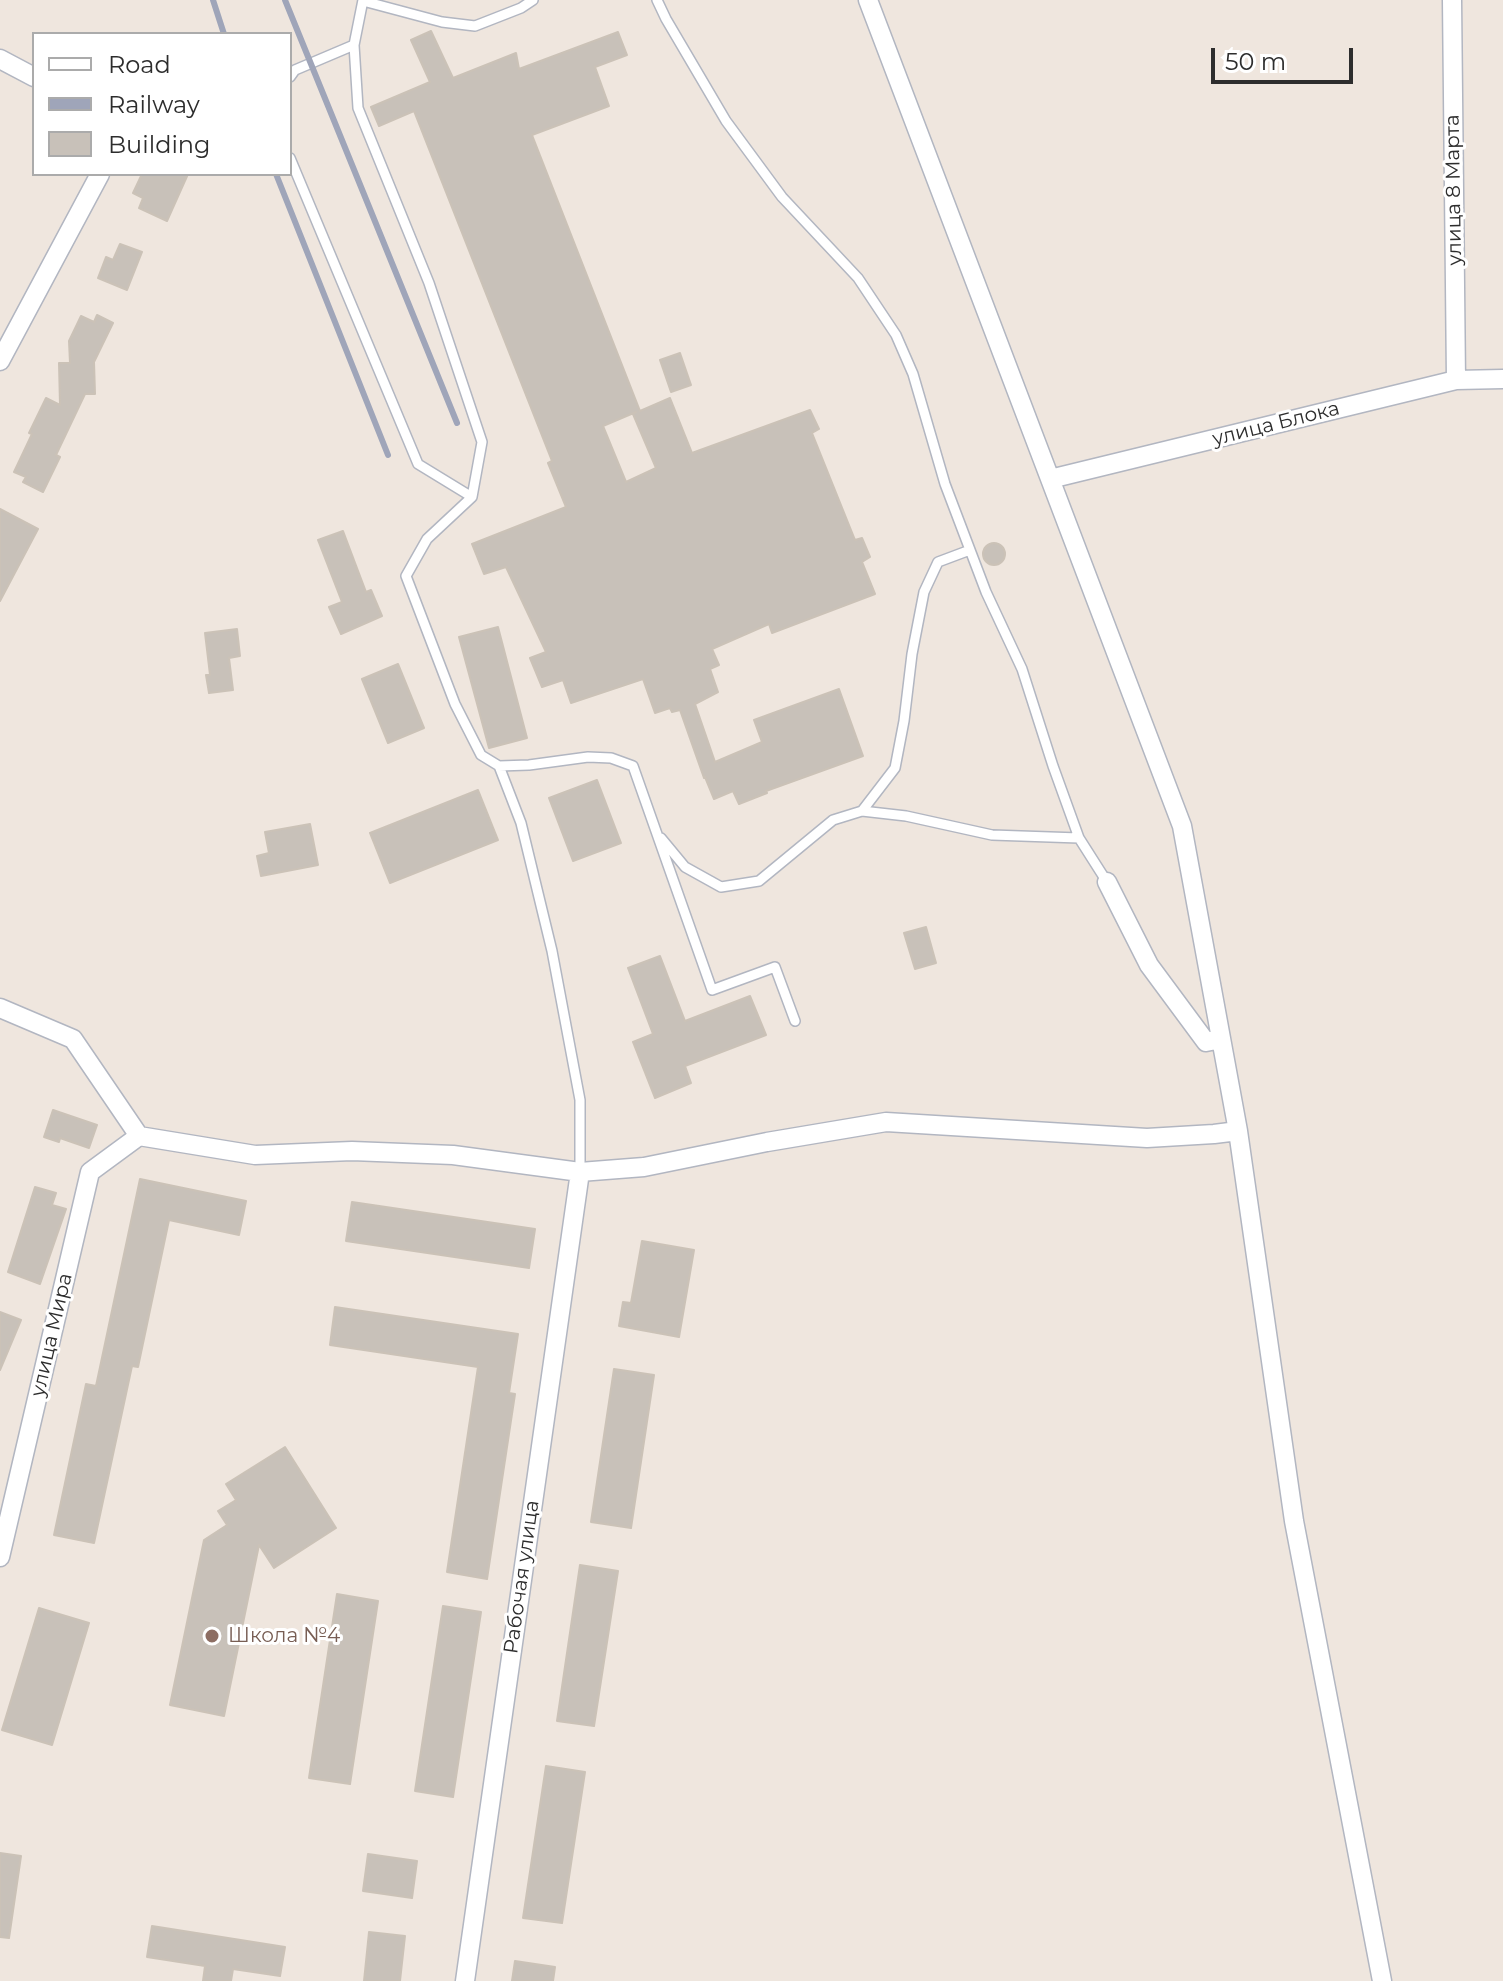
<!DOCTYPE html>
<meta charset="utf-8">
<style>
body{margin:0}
#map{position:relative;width:1503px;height:1981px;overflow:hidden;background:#efe6de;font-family:Montserrat,sans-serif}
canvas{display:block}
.legend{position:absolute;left:32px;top:32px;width:260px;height:144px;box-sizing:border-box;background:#fff;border:2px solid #ababab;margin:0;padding:10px 14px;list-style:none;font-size:24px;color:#2d2d2d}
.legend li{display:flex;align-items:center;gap:16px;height:40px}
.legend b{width:40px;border:2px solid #ababab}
.scale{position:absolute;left:1211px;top:48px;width:142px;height:36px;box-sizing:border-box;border:4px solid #2d2d2d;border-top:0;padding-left:10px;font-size:24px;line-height:28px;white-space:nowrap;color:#2d2d2d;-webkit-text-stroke:6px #fff;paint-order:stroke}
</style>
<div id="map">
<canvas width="1503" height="1981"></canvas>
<ul class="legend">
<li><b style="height:10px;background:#fff"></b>Road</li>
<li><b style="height:10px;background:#9fa5b9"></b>Railway</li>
<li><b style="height:22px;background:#c8c1b9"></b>Building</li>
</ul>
<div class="scale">50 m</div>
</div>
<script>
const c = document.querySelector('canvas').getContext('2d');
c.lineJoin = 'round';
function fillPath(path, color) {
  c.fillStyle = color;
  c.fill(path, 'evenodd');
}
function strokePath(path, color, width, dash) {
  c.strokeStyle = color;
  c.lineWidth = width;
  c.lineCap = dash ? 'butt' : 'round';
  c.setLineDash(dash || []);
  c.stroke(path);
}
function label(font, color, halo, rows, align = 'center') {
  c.font = font + ' Montserrat,sans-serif';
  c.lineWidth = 6;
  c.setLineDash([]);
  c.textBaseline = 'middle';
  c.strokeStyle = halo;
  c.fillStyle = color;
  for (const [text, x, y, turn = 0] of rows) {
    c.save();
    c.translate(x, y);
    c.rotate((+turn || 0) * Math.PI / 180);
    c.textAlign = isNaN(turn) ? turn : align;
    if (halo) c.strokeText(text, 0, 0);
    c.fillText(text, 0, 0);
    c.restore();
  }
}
const building = new Path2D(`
 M431,31L453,78L516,53L519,69L618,32L627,55L595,67L609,106L532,135L640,411L670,398L692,453L810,410L819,429L812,433L855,540L862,538L870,557L862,562L875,594L772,633L769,624L712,649L719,665L710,669L718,692L695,704L715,762L762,742L754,720L839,689L863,756L766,791L767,793L739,804L733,791L714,799L705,777L704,778L680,710L672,712L670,708L655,713L643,679L571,703L563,680L542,687L530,658L546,652L506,567L484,574L472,544L566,507L548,463L552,461L414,111L379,126L371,107L430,82L411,40ZM636,412L633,414L656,468L626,482L603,426Z
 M142,174H188L167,221L139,208L143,198L133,193Z
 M120,244L142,252L127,290L98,278L106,257L113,260Z
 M97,315L113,323L94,362L95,394H85L56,455L60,457L43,492L23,482L26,477L14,472L32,434L29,433L46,398L60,405L59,363H70L69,341L81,316L94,322Z
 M680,353L691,385L671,392L660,360Z
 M0,509L38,529L0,601Z
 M343,531L366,592L371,590L382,616L341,634L329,607L342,602L318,540Z
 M983 554a11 11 0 1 1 22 0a11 11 0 1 1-22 0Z
 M498,627L527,738L489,748L459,637Z
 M237,629L240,656L229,658L233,690L209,693L206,675H210L205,633Z
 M398,664L424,728L388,743L362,679Z
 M597,780L621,843L573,861L549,798Z
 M478,790L498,840L390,883L370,833Z
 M310,824L318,865L261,876L257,856L269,853L265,832Z
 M926,927L936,963L915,969L904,933Z
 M660,956L685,1021L750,996L766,1035L685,1066L691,1083L655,1098L633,1042L653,1034L628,968Z
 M53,1110L97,1125L89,1148L60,1138L59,1142L44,1137Z
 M140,1179L246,1201L239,1235L169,1220L138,1367L132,1366L94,1543L54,1535L86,1384L96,1386Z
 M35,1187L56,1193L52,1205L66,1209L40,1284L8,1272Z
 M352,1202L535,1229L529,1268L346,1241Z
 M642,1241L694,1250L679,1337L619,1326L623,1302L631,1303Z
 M335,1307L518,1334L509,1393L515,1394L487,1579L447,1572L478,1367L330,1345Z
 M0,1312L21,1320L0,1370Z
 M614,1369L654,1375L631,1528L591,1522Z
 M285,1447L336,1528L274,1568L259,1545L224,1716L170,1705L204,1540L227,1525L218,1511L236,1500L226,1484Z
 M580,1565L618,1571L594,1726L557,1721Z
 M337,1594L378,1601L350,1784L309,1778Z
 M443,1606L481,1612L453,1797L415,1791Z
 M39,1608L89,1623L52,1745L2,1730Z
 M546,1766L585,1772L562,1923L523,1918Z
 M0,1853L21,1856L9,1938L0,1937Z
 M368,1854L417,1861L412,1898L363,1891Z
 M152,1926L285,1947L280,1976L233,1969L231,1981H203L205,1966L147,1957Z
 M369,1932L405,1936L400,1981H364Z
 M515,1961L555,1967L553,1981H512Z`);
fillPath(building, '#c8c1b9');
strokePath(building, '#cbc2b7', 2);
const lane = new Path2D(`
 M363,0L354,45L358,108L429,283L482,442L472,497L427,539L406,576L455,704L481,755L499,766L529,765L588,757L611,758L633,766L712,990L775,967L795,1021
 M657,0L666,19L726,121L782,197L858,278L896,335L913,374L945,484L986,592L1022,669L1053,766L1079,838L1107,882
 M363,1L442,22L475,26L521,8L533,0
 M290,77L295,70L354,45
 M290,158L418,464L472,497
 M499,766L521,823L552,951L580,1100V1172
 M862,811L895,768L904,721L912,654L924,592L938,562L970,550
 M661,838L685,867L721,887L759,881L833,820L862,811L906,816L992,835L1079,838`);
const street = new Path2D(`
 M868,0L1182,826L1238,1131L1294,1521L1382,1981
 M1452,0L1456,380
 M0,59L34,77
 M0,361L100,174
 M1050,479L1456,380L1503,379
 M1107,882L1149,965L1206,1042L1221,1039
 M0,1008L73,1039L139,1136L255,1155L352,1151L453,1155L580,1172L644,1167L767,1142L886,1122L1147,1138L1214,1134L1238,1131
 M0,1557L90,1172L139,1136
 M465,1981L580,1172`);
strokePath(lane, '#b2b6c1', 12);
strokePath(street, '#b2b6c1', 21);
strokePath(lane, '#fff', 9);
strokePath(street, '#fff', 18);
strokePath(new Path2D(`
 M213,0L224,34
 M285,0L457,423
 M276,174L388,455`), '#9fa5b9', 6);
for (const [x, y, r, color] of [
 [212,1636,8,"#8d6e63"]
]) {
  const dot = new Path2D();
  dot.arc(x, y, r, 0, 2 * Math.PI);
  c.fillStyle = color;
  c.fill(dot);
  strokePath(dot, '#fff', 3);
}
label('20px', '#2d2d2d', '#fff', [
 ["улица 8 Марта",1454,190,-91],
 ["улица Блока",1276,424,-14],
 ["улица Мира",52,1335,-77],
 ["Рабочая улица",522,1577,-82]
]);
label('20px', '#785e54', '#fff', [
 ["Школа №4",228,1636]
], 'left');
</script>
